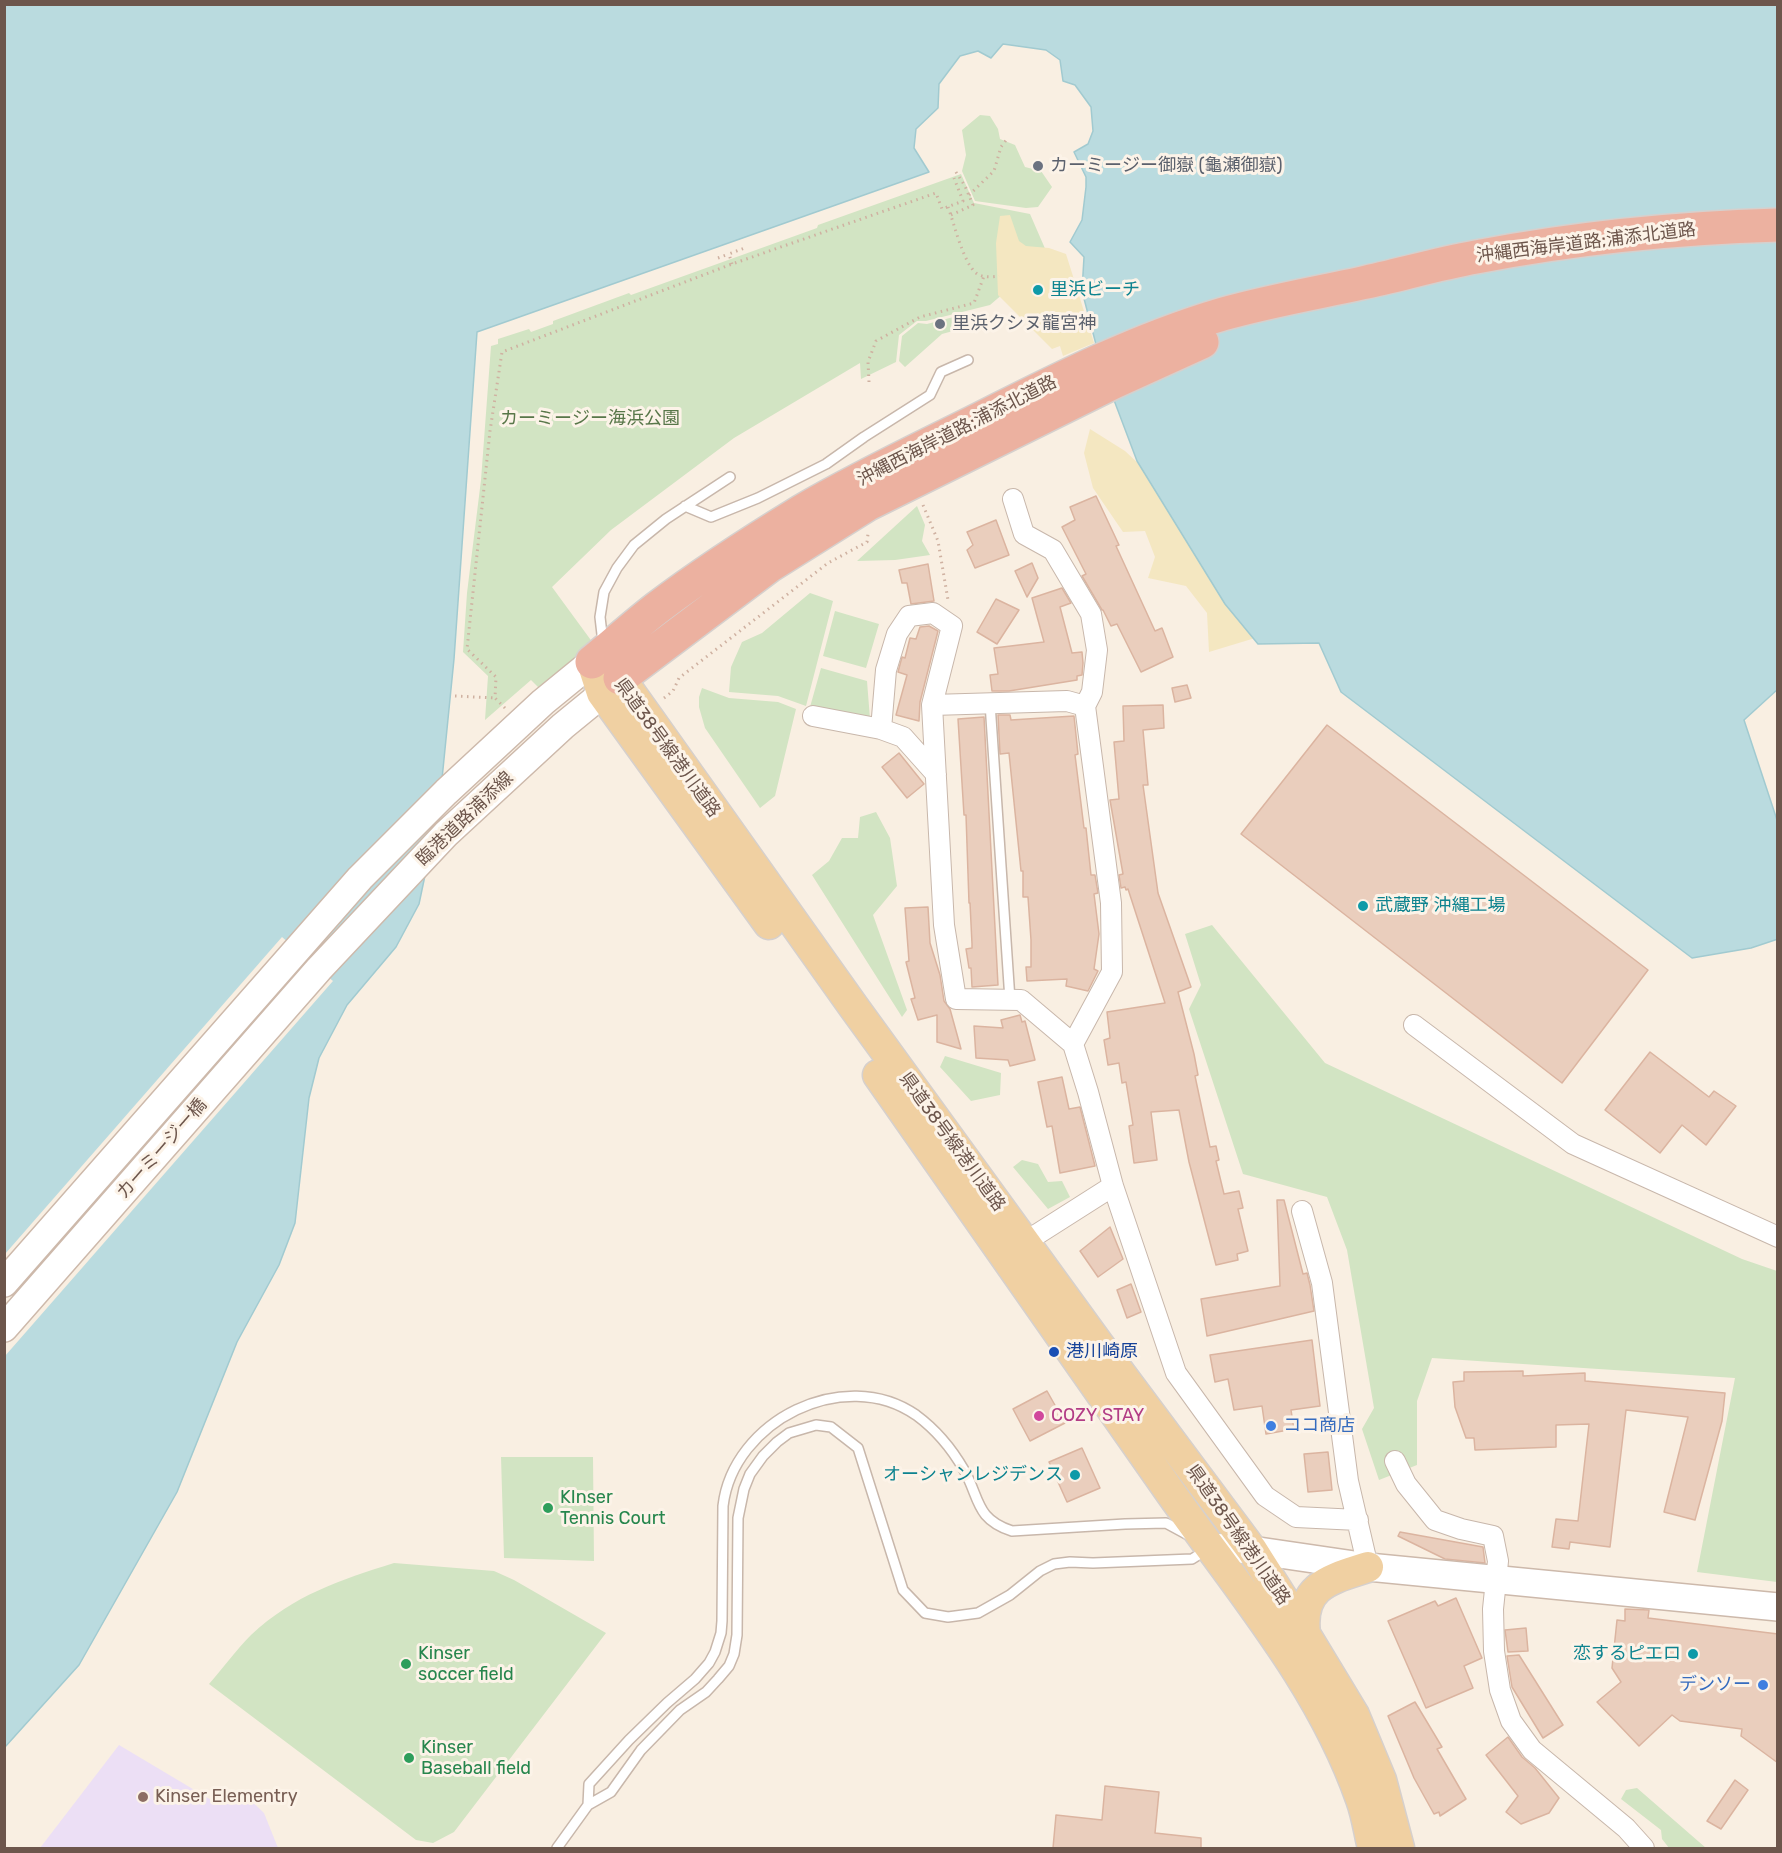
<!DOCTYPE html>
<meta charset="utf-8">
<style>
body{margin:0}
#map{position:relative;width:1782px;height:1853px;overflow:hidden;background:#f9efe2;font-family:Rubik,sans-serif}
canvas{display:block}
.frame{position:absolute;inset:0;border:6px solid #6d564c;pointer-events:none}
</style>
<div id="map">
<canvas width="1782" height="1853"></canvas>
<div class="frame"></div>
</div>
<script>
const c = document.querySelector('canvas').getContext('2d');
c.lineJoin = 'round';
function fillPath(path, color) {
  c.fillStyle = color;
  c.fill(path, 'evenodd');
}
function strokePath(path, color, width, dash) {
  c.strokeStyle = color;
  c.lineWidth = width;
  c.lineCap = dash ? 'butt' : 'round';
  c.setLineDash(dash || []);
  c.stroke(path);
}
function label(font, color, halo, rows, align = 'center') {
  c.font = font + ' Rubik,"Noto Sans JP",sans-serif';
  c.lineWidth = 6;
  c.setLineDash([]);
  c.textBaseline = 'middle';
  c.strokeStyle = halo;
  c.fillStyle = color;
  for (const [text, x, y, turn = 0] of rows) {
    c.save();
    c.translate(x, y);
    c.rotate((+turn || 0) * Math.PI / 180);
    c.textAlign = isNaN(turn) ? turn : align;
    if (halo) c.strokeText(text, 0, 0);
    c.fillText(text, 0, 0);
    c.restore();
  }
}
fillPath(new Path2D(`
 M119,1745L218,1804L240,1790L264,1813L278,1848H40Z`), '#ecdff5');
fillPath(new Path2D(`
 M980,115L990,116L998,129L1000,139L1015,145L1025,167L1041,171L1052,187L1038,207L1026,208L975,201L962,171L966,155L962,130Z
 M961,174L974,203L1030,214L1050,260L1025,275L990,305L926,321H917L899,335L896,362L861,379L860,363L734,438L611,530L552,587L593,643L539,688L531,680L485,720L488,676L463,652L467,593L481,480L491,346L498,344V339L529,329L531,332L553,324V321L629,293L631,295L817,228L818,225Z
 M965,314L993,320L942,334L905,367L899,361L902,336L918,323L927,324Z
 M917,506L925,525L922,541L930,555L895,560L857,561Z
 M810,593L833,601L806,706L778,696L729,692L731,667L742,642L762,633Z
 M835,611L879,624L866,668L823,656Z
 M821,668L867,681L870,719L810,707Z
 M702,688L729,698L778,702L796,709L775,796L760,808L705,728L699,707V697Z
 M876,812L890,838L897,886L873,915L907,1010L902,1017L812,875L829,861L842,838H858L860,817Z
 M1212,925L1325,1063L1742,1259L1777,1271V1582L1697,1572L1735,1378L1432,1358L1417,1401V1465L1379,1480L1362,1429L1374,1408L1347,1250L1327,1197L1243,1174L1189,1009L1201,985L1185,934Z
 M945,1056L1001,1073L1000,1095L971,1101L940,1067Z
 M1022,1160L1038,1164L1048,1182L1062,1181L1070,1197L1048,1209L1013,1167Z
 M501,1457H593L594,1561L504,1558Z
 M394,1563L494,1571L514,1580L606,1633L454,1832L433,1843L416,1840L209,1684C223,1668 236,1650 251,1635C294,1595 340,1580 394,1563Z
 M1637,1788L1706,1848H1669L1662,1839L1661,1830L1621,1799L1626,1790Z`), '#d2e4c3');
fillPath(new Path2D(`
 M1010,215L1019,241L1026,246L1049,248L1066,254L1094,343L1063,356L1060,346L1052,349L998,295L996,243L1000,216Z
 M1090,429L1125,451L1153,477L1265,635L1209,652L1207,613L1186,586L1148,578L1155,557L1145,531L1123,532L1093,488L1084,453Z`), '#f4e7c1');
const water = new Path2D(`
 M5,5H1777L1778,689L1744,720L1777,820L1778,939L1751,948L1692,958L1341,692L1319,643L1258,644L1225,604L1137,461L1103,371L1082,291L1084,257L1070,242L1082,220L1086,187V177L1074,152L1088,144L1093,131L1091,107L1075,85L1063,81L1060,60L1046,50L1003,44L991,58L978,51L960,56L939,84L938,108L916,129L914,148L929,172L477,332L454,659L439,809L419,904L396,947L347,1005L319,1058L309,1098L295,1223L279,1265L237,1342L177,1492L79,1665L5,1747Z`);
fillPath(water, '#badbdf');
strokePath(water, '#a1cad0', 1.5);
fillPath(new Path2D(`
 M282,937L333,981L5,1356V1254Z`), '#f9efe2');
const building = new Path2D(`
 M1096,496L1119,545L1116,546L1155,631L1162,628L1173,657L1141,672L1117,624L1111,626L1103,610H1102L1082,576L1086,574L1062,527L1075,520L1070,507Z
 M996,520L1009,555L975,568L967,550L973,545L967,532Z
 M1032,563L1038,578L1027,597L1015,571Z
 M928,564L934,601L911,604L907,583H902L899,570Z
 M1062,588L1071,603L1060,607L1072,653L1082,652L1083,663L1082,675L1077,676V680L1009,691H992L990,675L998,674L994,648L1044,642L1032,598Z
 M996,599L1019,610L997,644L977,632Z
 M929,626L938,631L920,702L919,721L896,715L907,675L898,672L902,657L905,658L910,638L916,639L920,627Z
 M1187,685L1191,698L1175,702L1172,688Z
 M1163,705L1164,728L1143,730L1148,785H1143L1158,893L1191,987L1178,992L1194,1054L1198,1075L1195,1076L1210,1147L1216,1146L1219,1160L1216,1161L1224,1194L1239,1191L1243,1208L1238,1209L1248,1251L1237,1254L1238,1260L1216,1265L1189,1162L1179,1110L1151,1112L1157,1160L1134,1163L1129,1126L1133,1125L1126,1082L1122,1083L1119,1063L1108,1065L1104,1040L1110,1038L1107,1012L1165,1003L1128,889L1126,890L1125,887L1121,888L1119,875L1123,874L1110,800L1119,799L1114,742L1124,741L1123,706Z
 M998,715H1010L1011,720L1074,716L1078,754L1075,755L1084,828H1086L1091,875H1095L1098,893L1094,894L1099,934L1094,969L1098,971L1088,991L1066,986L1067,979L1027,981L1026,967H1031V940L1028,897H1023V871H1021L1009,753L1000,754Z
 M984,717L998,985L972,987L971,968H969L966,949L972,948V944L970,903H969L966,815H964L958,719Z
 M1327,725L1648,970L1562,1083L1241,834Z
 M899,753L924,784L907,798L882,767Z
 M928,907L930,943L940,975L944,1001L950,1009L961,1049L937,1042V1015L918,1020L911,999L915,998L906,962L909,961L905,908Z
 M1020,1015L1022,1022L1025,1021L1035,1060L1010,1066L1008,1060L976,1058L974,1026L1003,1028L1001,1020Z
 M1650,1052L1709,1097L1714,1091L1736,1106L1706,1145L1682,1125L1660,1153L1605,1110Z
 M1062,1077L1069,1109L1080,1107L1095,1166L1060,1173L1052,1126L1047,1127L1038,1082Z
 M1277,1200H1284L1303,1274L1307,1273L1310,1285L1314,1311L1207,1336L1201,1299L1280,1286Z
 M1110,1227L1123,1259L1098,1277L1080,1251Z
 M1131,1284L1141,1312L1127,1318L1117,1290Z
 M1312,1340L1320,1406L1291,1410L1294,1429L1266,1434L1262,1406L1234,1410L1228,1379L1215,1382L1210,1355Z
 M1523,1371V1376L1585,1373V1381L1725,1393L1722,1421L1695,1520L1664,1512L1688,1417L1626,1410L1610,1547L1570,1542L1569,1549L1552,1547L1556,1519L1578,1521L1589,1424L1556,1425V1447L1475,1450L1474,1438H1466L1455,1407L1453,1382L1464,1381V1372Z
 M1047,1391L1065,1423L1030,1441L1013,1409Z
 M1082,1448L1100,1488L1067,1502L1049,1462Z
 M1328,1452L1332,1490L1308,1492L1304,1454Z
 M1400,1532L1483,1547L1485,1563L1445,1559L1398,1536Z
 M1456,1598L1482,1658L1464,1666L1473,1688L1426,1708L1388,1621L1435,1601L1438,1606Z
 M1625,1609L1649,1610L1648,1618L1778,1634V1763L1741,1736L1742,1729L1680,1721L1672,1715L1639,1746L1597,1702L1621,1682L1612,1668L1617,1620L1625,1621Z
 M1526,1628L1528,1651L1508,1652L1505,1630Z
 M1519,1655L1563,1725L1543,1738L1512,1687L1507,1656Z
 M1415,1702L1442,1747L1437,1749L1466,1799L1440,1816L1439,1812L1434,1814L1414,1778L1388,1716Z
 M1508,1737L1522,1757L1535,1768L1559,1798L1549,1813L1521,1824L1506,1812L1518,1796L1486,1755Z
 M1735,1780L1748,1790L1721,1829L1707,1821Z
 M1105,1786L1159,1792L1155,1833L1201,1838V1848H1053L1056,1815L1102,1820Z`);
fillPath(building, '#eacebd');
strokePath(building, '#dbb4a0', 1.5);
const lane = new Path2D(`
 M685,506L711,517L758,498L826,464L864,437L930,395L941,372L968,360
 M603,643L600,617L604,592L617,568L634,545L666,519L730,477
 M990,703L1010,1000
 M588,1805L589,1784L629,1740L667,1703L695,1679L709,1663L715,1652L721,1633L722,1621L723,1506C733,1421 844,1365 916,1415C935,1429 952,1449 964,1470C980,1498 975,1519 1012,1531L1125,1524L1166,1523L1190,1536
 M557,1848L588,1805L611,1792L641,1750L680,1710L706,1692L718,1679L729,1666L734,1654L737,1635L738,1518L744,1489L750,1474L763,1456L777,1442L789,1433L816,1425L831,1427L858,1448L903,1590L925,1613L948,1617L978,1613L1010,1595L1040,1571L1054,1564L1070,1562L1093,1563L1192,1559L1208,1549`);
const street = new Path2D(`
 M932,705L1067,701L1085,706
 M813,716L881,729L903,737L936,774
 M881,729L886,670L897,634L909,616L933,613L952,626L932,705L944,925L956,999L1021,1000L1073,1044L1112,972L1111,903L1085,706L1092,692L1097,650L1091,614L1053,550L1024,534L1013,499
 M1414,1025L1573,1144L1778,1237
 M1073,1044L1088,1092L1113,1186L1176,1373L1265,1496L1296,1517L1358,1520
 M1302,1211L1322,1283L1348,1481L1368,1567
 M1025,1242L1113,1186
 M1395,1461L1406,1484L1435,1520L1461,1529L1493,1536L1498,1561L1493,1609L1494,1651L1500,1690L1511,1721L1532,1750L1626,1828L1644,1848`);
const secondary = new Path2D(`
 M4,1283L360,878L446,792L543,702L592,662
 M4,1328L319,969L446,834L563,726L618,681
 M1211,1547L1252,1550L1368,1567L1778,1607`);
const primary = new Path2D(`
 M592,662L602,693L769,924
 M600,666L620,678L853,1006L1099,1345L1252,1550L1305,1634L1354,1715L1381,1780L1399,1848
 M878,1075C975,1213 1071,1351 1168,1489C1238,1589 1320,1682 1361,1799C1367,1815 1369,1832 1373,1848
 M1305,1634C1299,1585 1331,1579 1368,1567`);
const highway = new Path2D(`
 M592,662C614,644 635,625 657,608C703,573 753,541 802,511C860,477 920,449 980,419C1059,379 1138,339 1223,314C1269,301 1316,293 1362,283C1400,275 1437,264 1476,257C1575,238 1676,228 1778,225
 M620,678L769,566L868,504L1114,382L1202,342`);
strokePath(lane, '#c8b7ab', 12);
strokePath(street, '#c8b7ab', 22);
strokePath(secondary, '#cdb9ab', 30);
strokePath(primary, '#d6d0cd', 33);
strokePath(highway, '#d6d0cd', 36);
strokePath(new Path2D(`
 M969,195L994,171L1001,147L1007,139
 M948,207C954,223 963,262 976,273C982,278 992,277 999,276
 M951,215L973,205L965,186L954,169
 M718,258L729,254
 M732,264L729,254L747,247
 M869,382L868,362L876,341L920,317L974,303L984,276
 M923,505L938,541L948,600
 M455,696L495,698
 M664,698L673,691L679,678L828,563L867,542L868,534
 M505,708L495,698L496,677L467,649L490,431L502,352L732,264L936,193L942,209L963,201L954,178`), '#cfb1a1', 3, [1.5, 4.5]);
strokePath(lane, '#fff', 9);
strokePath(street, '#fff', 20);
strokePath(secondary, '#fff', 27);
strokePath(primary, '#f0d0a2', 30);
strokePath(highway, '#ecb1a0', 33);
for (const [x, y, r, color] of [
 [1038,166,6,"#6b7280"],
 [1038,290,6,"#0f9aa8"],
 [940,324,6,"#6b7280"],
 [1363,906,6,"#0f9aa8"],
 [1054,1352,6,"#1a4fb4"],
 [1039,1416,6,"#d1479c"],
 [1271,1426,6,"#3f7fe0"],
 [1075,1475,6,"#0f9aa8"],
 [548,1508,6,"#2e9e5b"],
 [1693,1654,6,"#0f9aa8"],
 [406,1664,6,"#2e9e5b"],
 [1763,1685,6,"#3f7fe0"],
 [409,1758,6,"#2e9e5b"],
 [143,1797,6,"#8d6e63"]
]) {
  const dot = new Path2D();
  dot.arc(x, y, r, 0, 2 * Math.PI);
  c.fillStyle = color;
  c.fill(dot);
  strokePath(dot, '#fcf3e8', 2);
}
label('18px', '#5b616d', '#fcf3e8', [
 ["カーミージー御嶽 (龜瀬御嶽)",1050,166],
 ["里浜クシヌ龍宮神",952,324]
], 'left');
label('18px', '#6d564c', '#fcf3e8', [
 ["沖縄西海岸道路;浦添北道路",1586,243,-7],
 ["沖縄西海岸道路;浦添北道路",957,431,-27],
 ["県道38号線港川道路",667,748,54],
 ["臨港道路浦添線",465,819,-44],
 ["県道38号線港川道路",952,1142,54],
 ["カーミージー橋",162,1149,-49],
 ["県道38号線港川道路",1238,1535,55]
]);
label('18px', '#0d838f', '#fcf3e8', [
 ["里浜ビーチ",1050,290],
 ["武蔵野 沖縄工場",1375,906],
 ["オーシャンレジデンス",1063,1475,"right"],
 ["恋するピエロ",1681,1654,"right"]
], 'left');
label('18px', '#587749', '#fcf3e8', [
 ["カーミージー海浜公園",590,419]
]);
label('18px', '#164399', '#fcf3e8', [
 ["港川崎原",1066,1352]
], 'left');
label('18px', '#b23c85', '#fcf3e8', [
 ["COZY STAY",1051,1416]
], 'left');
label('18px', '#366cbe', '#fcf3e8', [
 ["ココ商店",1283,1426],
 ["デンソー",1751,1685,"right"]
], 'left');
label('18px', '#27864d', '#fcf3e8', [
 ["KInser",560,1498],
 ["Tennis Court",560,1519],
 ["Kinser",418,1654],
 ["soccer field",418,1675],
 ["Kinser",421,1748],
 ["Baseball field",421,1769]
], 'left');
label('18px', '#785e54', '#fcf3e8', [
 ["Kinser Elementry",155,1797]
], 'left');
</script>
